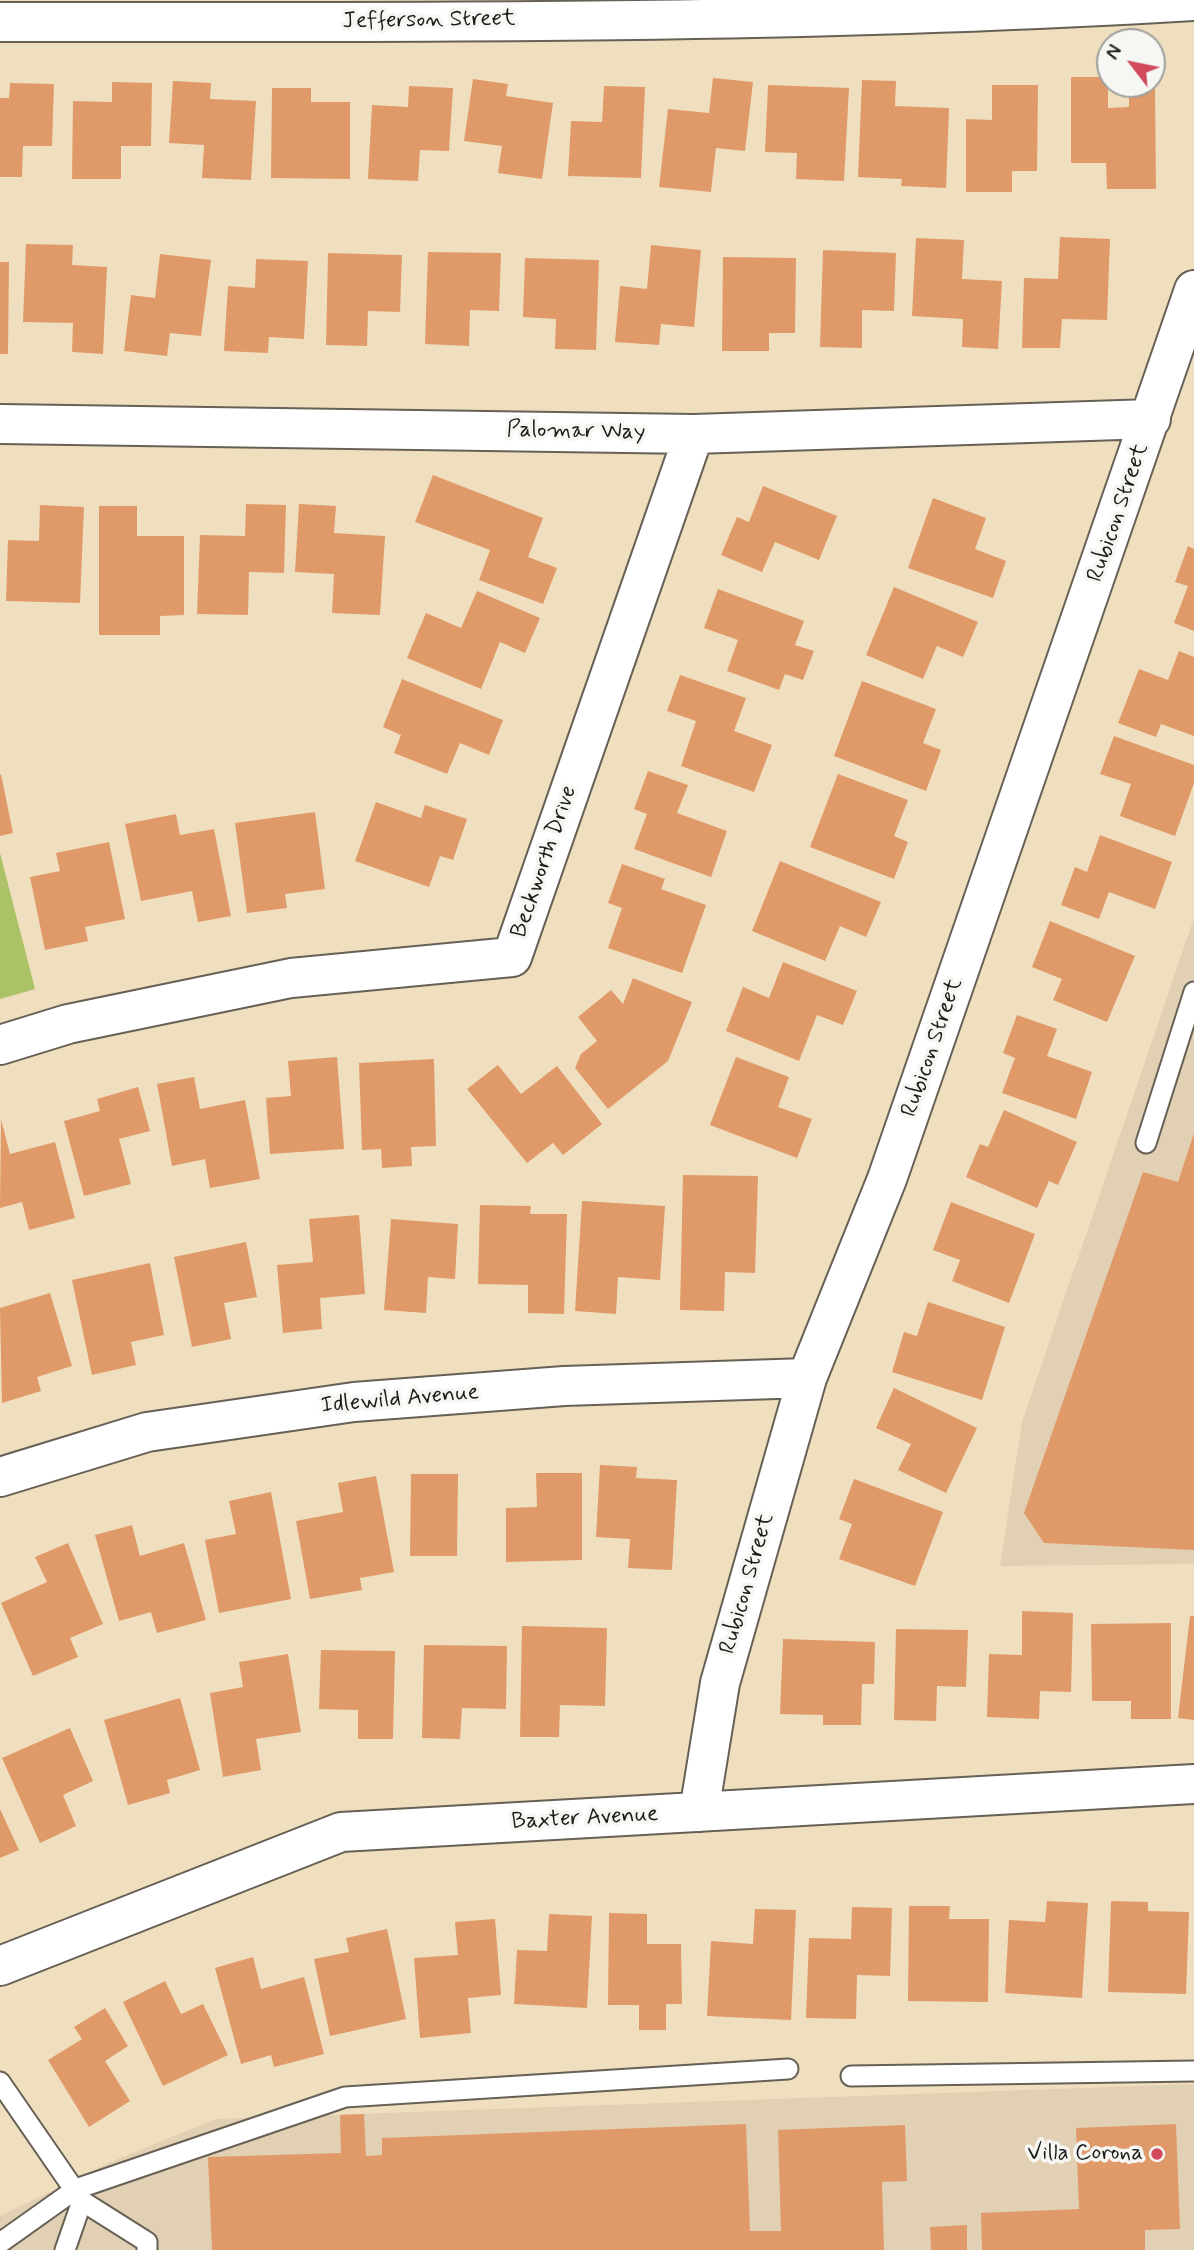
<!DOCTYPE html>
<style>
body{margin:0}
#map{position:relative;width:1194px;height:2250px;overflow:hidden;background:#efdfbf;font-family:Mynerve,sans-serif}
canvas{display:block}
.north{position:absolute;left:1096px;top:28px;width:70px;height:70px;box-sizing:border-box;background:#f6f6f2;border:2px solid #9f9f9c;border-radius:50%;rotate:302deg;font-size:19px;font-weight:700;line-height:28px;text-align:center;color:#1c1c1c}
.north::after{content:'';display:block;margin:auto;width:24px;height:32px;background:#d1495b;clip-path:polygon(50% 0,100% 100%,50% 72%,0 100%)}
</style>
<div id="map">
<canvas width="1194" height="2250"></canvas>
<div class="north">N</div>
</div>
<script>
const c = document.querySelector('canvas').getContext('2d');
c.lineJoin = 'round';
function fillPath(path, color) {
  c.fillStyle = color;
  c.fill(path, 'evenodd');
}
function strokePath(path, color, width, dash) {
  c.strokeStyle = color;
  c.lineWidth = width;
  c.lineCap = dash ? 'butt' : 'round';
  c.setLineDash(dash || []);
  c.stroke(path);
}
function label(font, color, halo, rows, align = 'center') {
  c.font = font + ' Mynerve,sans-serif';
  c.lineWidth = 7;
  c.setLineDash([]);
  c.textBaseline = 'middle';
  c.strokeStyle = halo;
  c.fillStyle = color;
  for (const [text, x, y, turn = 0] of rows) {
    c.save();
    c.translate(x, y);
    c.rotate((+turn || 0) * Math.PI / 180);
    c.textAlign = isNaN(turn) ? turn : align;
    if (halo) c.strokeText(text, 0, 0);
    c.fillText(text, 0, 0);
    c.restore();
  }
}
fillPath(new Path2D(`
 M1194,918V1564L1000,1566L1022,1422Z
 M1194,2084V2250H0V2216L111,2162L215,2119Z`), '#e2d0b4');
fillPath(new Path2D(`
 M0,853L35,989L0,999Z`), '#acc267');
fillPath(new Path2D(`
 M1071,77H1108V108L1129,107V88H1155L1156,189H1107L1106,163H1071Z
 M713,78L753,82L745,151L716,148L711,192L659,187L668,109L709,113Z
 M473,79L508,84L506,96L553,103L542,179L498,173L502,146L464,141Z
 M862,80L896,81L895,106L949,108L946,188L901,186L902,179L858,177Z
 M173,81L211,83L210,99L256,101L251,180L202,178L204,145L169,143Z
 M112,82L152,83L151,146H121V179H72L73,101L112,102Z
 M10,83L54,84L52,146H23L22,177H0V98H9Z
 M768,85L849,88L844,181L796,179L797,153L765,152Z
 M992,85H1038L1037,171H1012V192H966V119L992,120Z
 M409,86L453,88L449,151L420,150L418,181L368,179L372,105L408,107Z
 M604,86L645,87L641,178L568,176L571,121L602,122Z
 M272,88H311V102H350V179L271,178Z
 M1060,237L1110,239L1107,320L1062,319L1060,348H1022L1024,278L1058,279Z
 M916,238L964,240L962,279L1002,281L998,349L962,347L963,319L912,316Z
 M26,244L73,245L72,265L107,267L103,354L72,352L73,323L23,322Z
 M651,245L701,250L694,327L661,324L659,345L615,342L620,286L647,289Z
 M823,250L896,253L894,311L862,310V348L820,347Z
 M428,252L501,253L499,311L470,310L469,346L425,344Z
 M328,253L402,255L400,312L368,311L367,346L326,345Z
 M160,254L211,260L201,336L170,333L167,356L124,351L131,295L155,298Z
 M723,257L796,258L795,333H769V351H722Z
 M525,258L599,260L596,350L555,349L556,319L523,317Z
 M256,259L308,261L304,339L269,337L268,353L224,351L228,286L255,288Z
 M0,262H9L8,354H0Z
 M433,475L543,518L528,557L557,568L543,604L479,580L490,550L415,522Z
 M763,486L837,516L819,560L775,542L762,572L721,555L737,517L749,522Z
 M933,498L986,518L975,549L1006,561L993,598L908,568Z
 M246,504L286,505L284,573L249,572L248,615L197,614L200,535L245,536Z
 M299,504L336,506L334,533L385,536L380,615L332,613L334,574L295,572Z
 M40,505L84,507L80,603L6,601L8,540L39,541Z
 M99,506H137V536H184V615L160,616V635H99Z
 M1188,546L1194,549V631L1174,623L1188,586L1175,582Z
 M894,587L978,622L963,657L937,646L923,679L866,655Z
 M718,589L804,621L795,645L814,651L803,680L785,674L779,690L727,671L738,640L704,628Z
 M477,591L540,618L525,653L500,642L481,689L407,658L426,613L461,628Z
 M1179,651L1194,657V736L1161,724L1156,737L1118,723L1139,669L1168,680Z
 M680,675L746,698L734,731L772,745L754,792L681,766L696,721L667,711Z
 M402,679L503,720L489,755L460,743L447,774L394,753L401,735L383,727Z
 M862,681L936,709L923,743L941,750L926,791L834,756Z
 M1114,736L1194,765V783L1175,836L1120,816L1131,784L1100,774Z
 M648,771L688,785L677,813L727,831L711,877L634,849L647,814L634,809Z
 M1,774L13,833L0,836V775Z
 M838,774L908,800L894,836L908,842L894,879L810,847Z
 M376,802L421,818L425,805L467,819L453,860L440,856L429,887L355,861Z
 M315,812L325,889L285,894L287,908L247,913L235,823Z
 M176,814L180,835L214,829L231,916L198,922L192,891L141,901L125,824Z
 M1100,835L1172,862L1155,909L1109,892L1099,919L1061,905L1075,867L1087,872Z
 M109,842L125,919L85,927L88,941L45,950L30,877L60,871L56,853Z
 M780,861L881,902L866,937L840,926L825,961L752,931Z
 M622,864L665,879L661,889L706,905L682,973L608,948L622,908L608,903Z
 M1050,921L1135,956L1107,1022L1053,1000L1062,979L1032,967Z
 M783,962L857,991L843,1025L817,1015L799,1061L726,1031L743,987L769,998Z
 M633,978L692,1002L668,1061L608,1109L575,1068L581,1054L597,1041L578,1017L611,990L623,1004Z
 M1017,1015L1057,1029L1047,1056L1092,1072L1076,1119L1002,1093L1015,1058L1003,1053Z
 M337,1057L344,1149L270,1154L266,1098L291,1096L288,1061Z
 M736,1057L789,1077L778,1107L812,1119L797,1158L710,1125Z
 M434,1059L436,1146L411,1147L412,1166L382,1168L381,1149L362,1150L359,1063Z
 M498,1065L521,1094L557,1066L602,1124L563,1155L553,1143L527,1163L467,1089Z
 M194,1077L200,1109L245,1100L260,1179L210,1188L205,1159L172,1166L157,1084Z
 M138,1087L150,1131L119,1139L131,1184L84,1196L64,1121L100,1111L97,1099Z
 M1004,1110L1077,1142L1058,1185L1049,1181L1037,1208L966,1177L980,1144L988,1147Z
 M1,1119L10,1154L55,1142L75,1218L29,1230L22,1202L0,1208Z
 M1194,1133V1550L1044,1543L1024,1513L1143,1172L1178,1182Z
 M683,1175L758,1176L755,1273L725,1272L724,1311L680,1310Z
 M582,1201L665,1206L660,1280L618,1277L616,1314L575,1311Z
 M951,1202L1035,1234L1009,1303L952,1281L960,1260L933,1250Z
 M480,1205L531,1206L530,1214H567L564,1314L528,1313V1285L478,1284Z
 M359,1215L365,1294L320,1298L322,1329L283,1333L277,1265L313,1262L309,1219Z
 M391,1219L458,1224L455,1279L428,1277L426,1313L384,1310Z
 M246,1242L257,1297L224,1303L231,1339L192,1347L174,1257Z
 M150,1263L164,1335L131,1342L136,1365L92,1375L72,1280Z
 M50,1293L72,1366L37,1377L41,1391L2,1403L0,1308Z
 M928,1302L1005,1327L982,1400L892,1372L904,1332L917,1336Z
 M894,1388L977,1428L946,1493L898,1470L911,1444L876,1428Z
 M600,1465L637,1467L636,1478L677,1480L672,1570L628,1568L630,1539L596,1537Z
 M536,1473H582V1560L506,1562V1508L537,1507Z
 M411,1474H458L457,1556H410Z
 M376,1476L394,1572L360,1578L362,1590L310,1599L296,1521L343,1512L338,1483Z
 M854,1479L943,1512L915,1586L839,1559L852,1524L839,1519Z
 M271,1492L291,1599L219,1613L205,1540L236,1534L229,1501Z
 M132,1525L140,1556L184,1543L206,1620L157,1633L151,1612L119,1621L95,1535Z
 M68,1543L103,1624L70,1638L78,1657L33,1676L1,1603L47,1582L35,1557Z
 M1022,1611L1073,1613L1071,1692L1040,1691L1039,1719L987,1717L989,1654L1022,1655Z
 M1190,1616H1194V1720L1178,1718Z
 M1171,1623V1719H1131V1701H1092L1091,1624Z
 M522,1626L607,1628L605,1706L560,1705L559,1737H520Z
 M896,1629L968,1630L966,1687L937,1686L936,1721L894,1720Z
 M783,1639L875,1642L874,1684H862L861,1725H823V1715L780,1714Z
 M424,1645L507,1646L506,1709L462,1708L460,1739L422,1738Z
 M321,1650L395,1651L393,1739H358V1710L319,1709Z
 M288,1654L301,1732L256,1739L261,1770L223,1777L210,1693L243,1687L239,1662Z
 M180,1698L200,1770L167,1780L170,1793L128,1805L104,1720Z
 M70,1728L93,1781L63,1795L76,1826L40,1843L2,1758Z
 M0,1809L19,1850L0,1858Z
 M1047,1901L1088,1903L1082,1998L1005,1993L1009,1920L1045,1922Z
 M1111,1901L1148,1902V1911L1189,1912L1186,1994L1108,1992Z
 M909,1906H950L949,1919H989L988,2002L908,2001Z
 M852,1907L892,1908L890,1976L857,1975L856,2019L806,2018L809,1938L851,1939Z
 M755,1909L796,1910L791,2020L707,2016L711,1941L753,1944Z
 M609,1913L647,1914V1944H681L682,2004H666V2030H639V2005H608Z
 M549,1914L592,1916L587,2008L514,2004L517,1950L547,1951Z
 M495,1919L501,1995L468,1998L471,2033L420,2038L414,1958L458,1955L455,1922Z
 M387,1929L406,2019L330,2036L314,1959L349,1952L346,1938Z
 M253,1957L261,1989L304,1977L324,2054L274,2067L271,2055L241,2064L215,1968Z
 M165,1981L181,2014L203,2004L228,2055L163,2086L123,2002Z
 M105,2008L128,2046L105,2061L130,2101L89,2127L48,2060L82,2039L74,2027Z
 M364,2114L366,2156L382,2155V2138L746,2124L750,2231H781L778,2130L905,2125L907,2181L882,2182L884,2250H212L208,2157L341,2153L340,2115Z
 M1176,2124L1180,2229L1145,2230V2250H982L981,2213L1079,2209L1076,2128Z
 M967,2225V2250H931L930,2227Z`), '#e09a69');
const lane = new Path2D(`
 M1146,1143L1194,992
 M851,2076L1194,2071
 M0,2082L82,2201L147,2242V2250
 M0,2243L76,2189L345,2097L788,2069
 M65,2250L82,2201`);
const street = new Path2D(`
 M0,424L694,434L1151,419
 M0,1045L68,1024L291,978L512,957L694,434
 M0,1477L147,1432L354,1402L564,1386L807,1378
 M699,1812L720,1683L807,1378L887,1179L1194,290
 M0,1966L341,1832L1194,1784`);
const secondary = new Path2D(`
 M0,22C398,22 797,25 1194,1`);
strokePath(lane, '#666055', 23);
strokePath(street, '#666055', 42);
strokePath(secondary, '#666055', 42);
strokePath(lane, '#fff', 19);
strokePath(street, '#fff', 38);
strokePath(secondary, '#fff', 38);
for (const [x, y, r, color] of [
 [1157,2154,7,"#d1495b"]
]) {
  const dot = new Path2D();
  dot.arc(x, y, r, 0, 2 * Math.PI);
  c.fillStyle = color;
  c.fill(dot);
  strokePath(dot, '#f6f6f2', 2.5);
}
label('23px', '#1c1c1c', '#f6f6f2', [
 ["Jefferson Street",429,21,-1],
 ["Palomar Way",576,432,1],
 ["Rubicon Street",1119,513,-71],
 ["Beckworth Drive",545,862,-71],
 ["Rubicon Street",933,1048,-71],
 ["Idlewild Avenue",400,1400,-5],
 ["Rubicon Street",748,1584,-74],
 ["Baxter Avenue",585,1819,-3]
]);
label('23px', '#1c1c1c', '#f6f6f2', [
 ["Villa Corona",1143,2154]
], 'right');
</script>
